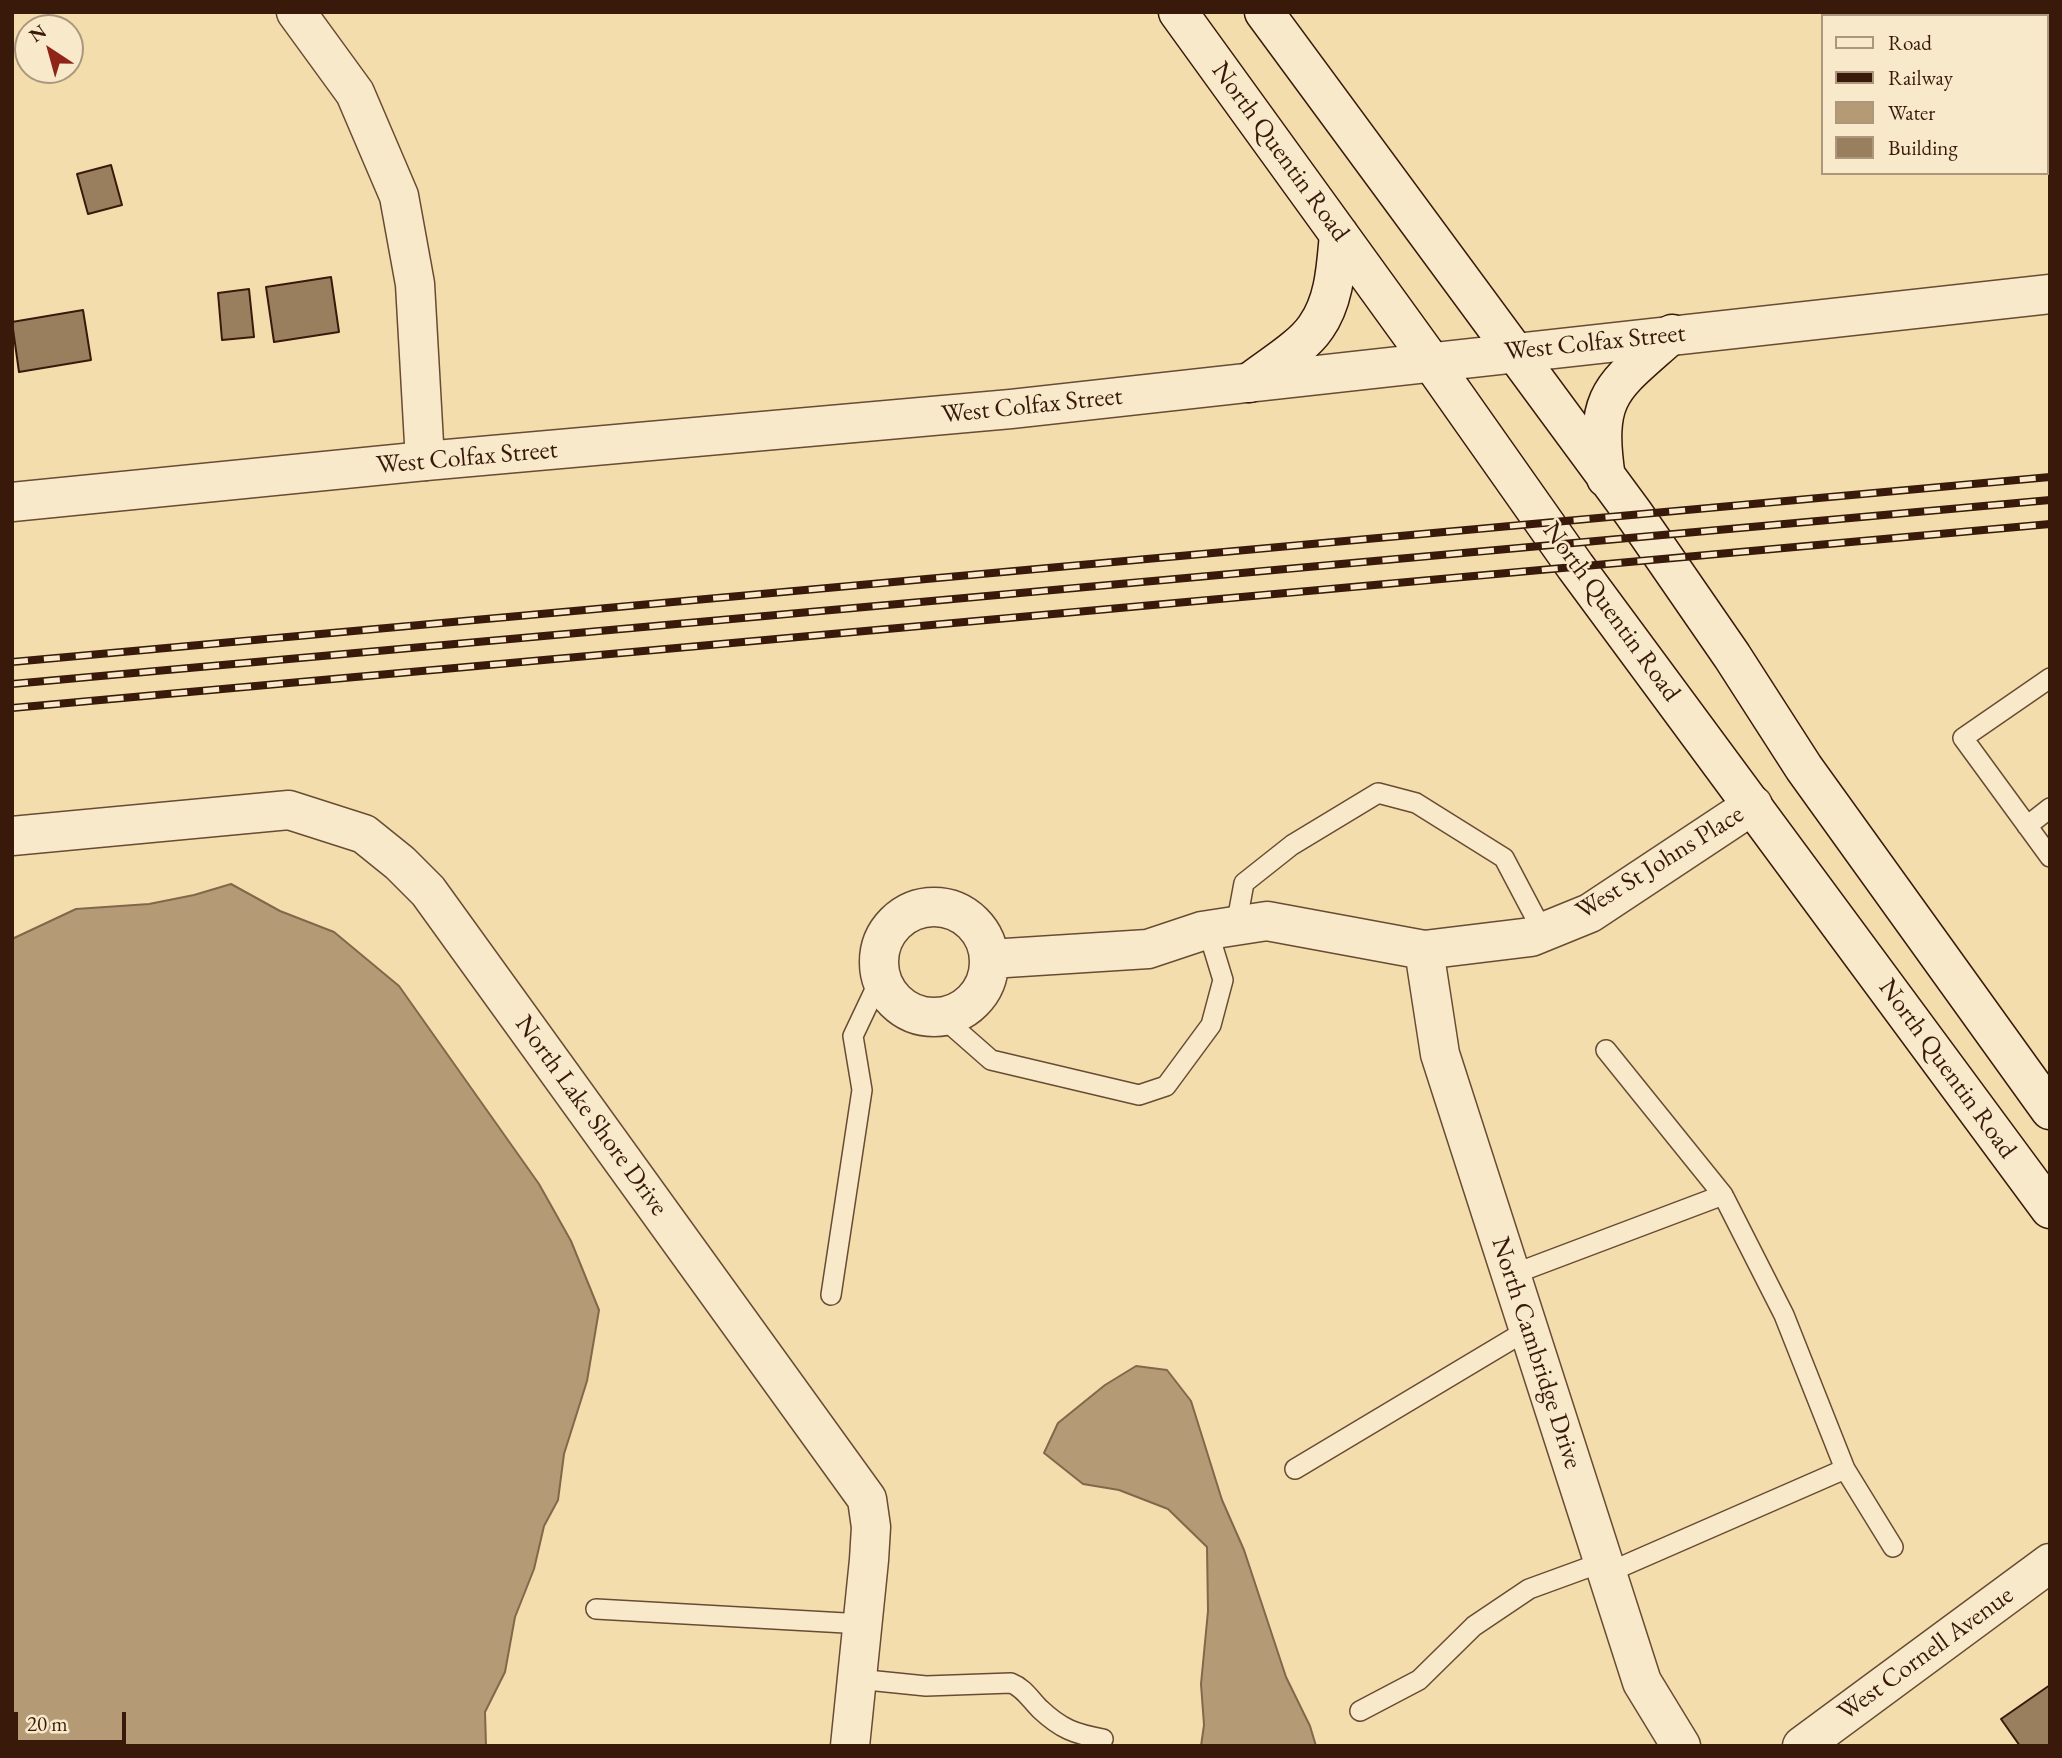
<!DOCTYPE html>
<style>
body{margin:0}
#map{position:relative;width:2062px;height:1758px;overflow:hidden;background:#f4ddad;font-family:"EB Garamond",serif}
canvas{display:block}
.frame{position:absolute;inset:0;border:14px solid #391a0a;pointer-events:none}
.legend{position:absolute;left:1821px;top:14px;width:228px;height:161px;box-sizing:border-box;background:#f8e9ca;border:2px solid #ac967d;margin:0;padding:9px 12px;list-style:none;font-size:21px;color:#391a0a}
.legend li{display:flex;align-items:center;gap:14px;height:35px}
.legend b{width:35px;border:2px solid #ac967d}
.north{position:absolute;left:14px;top:14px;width:70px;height:70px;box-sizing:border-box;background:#f8e9ca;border:2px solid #ac967d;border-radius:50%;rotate:324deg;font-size:19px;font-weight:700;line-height:28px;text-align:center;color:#391a0a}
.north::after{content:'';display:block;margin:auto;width:24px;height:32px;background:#8f2418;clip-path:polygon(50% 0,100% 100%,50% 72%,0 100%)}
.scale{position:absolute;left:14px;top:1712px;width:112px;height:32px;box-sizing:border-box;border:4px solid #391a0a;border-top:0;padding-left:9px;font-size:21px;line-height:24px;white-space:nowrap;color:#391a0a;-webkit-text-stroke:5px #f8e9ca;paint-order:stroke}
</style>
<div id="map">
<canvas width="2062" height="1758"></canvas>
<div class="frame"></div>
<ul class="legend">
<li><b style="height:9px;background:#f8e9ca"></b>Road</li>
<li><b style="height:9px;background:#391a0a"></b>Railway</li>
<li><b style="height:19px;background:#b49b76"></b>Water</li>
<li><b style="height:19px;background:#9a7f5f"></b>Building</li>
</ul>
<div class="north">N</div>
<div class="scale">20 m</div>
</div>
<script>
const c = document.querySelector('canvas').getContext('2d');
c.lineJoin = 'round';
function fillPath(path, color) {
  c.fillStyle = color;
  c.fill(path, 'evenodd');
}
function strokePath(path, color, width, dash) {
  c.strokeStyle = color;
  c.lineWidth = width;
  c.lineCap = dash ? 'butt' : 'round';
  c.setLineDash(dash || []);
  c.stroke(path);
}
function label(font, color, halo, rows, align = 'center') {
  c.font = font + ' "EB Garamond",serif';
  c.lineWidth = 5;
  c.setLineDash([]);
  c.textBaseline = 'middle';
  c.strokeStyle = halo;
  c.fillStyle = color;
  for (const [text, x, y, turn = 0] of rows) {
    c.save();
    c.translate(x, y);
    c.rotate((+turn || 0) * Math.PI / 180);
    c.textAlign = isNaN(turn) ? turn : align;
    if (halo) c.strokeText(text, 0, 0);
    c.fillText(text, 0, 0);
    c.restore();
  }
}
const water = new Path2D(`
 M231,884L280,911L334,932L399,986L539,1184L571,1241L599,1310L587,1381L564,1454L558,1500L544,1526L534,1569L515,1617L505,1672L485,1712L486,1746H12V939L76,909L149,904L194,895Z
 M1136,1366L1167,1370L1191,1401L1222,1500L1244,1550L1286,1677L1310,1726L1316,1746H1201L1204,1725L1201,1684L1208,1611L1207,1547L1168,1509L1119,1490L1083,1484L1044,1453L1058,1423L1105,1385Z`);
fillPath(water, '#b49b76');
strokePath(water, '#83674b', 2);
const building = new Path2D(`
 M111,165L122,205L88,214L77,174Z
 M331,277L339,332L274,342L266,287Z
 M249,289L254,337L222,340L218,293Z
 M83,310L91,360L19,372L12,322Z
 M2050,1685V1746H2020L2001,1719Z`);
fillPath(building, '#9a7f5f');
strokePath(building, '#391a0a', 2);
const service = new Path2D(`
 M2050,678L1963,738L2050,857
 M2027,826L2050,808
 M1236,926L1244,883L1292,845L1378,793L1416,803L1504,858L1543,932
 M942,1017L991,1060L1139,1095L1166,1086L1211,1025L1223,980L1208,931
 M1606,1050L1723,1195
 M1511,1275L1723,1195L1784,1315L1845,1469L1607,1573
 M831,1295L862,1090L853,1036L880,979
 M1295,1469L1529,1329
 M1845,1469L1893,1547
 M596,1609L863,1624
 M857,1679L926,1686L1011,1683C1024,1688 1030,1699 1040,1709C1061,1729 1075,1734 1103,1739
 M1360,1711L1419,1680L1474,1626L1529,1589L1603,1562`);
const minor = new Path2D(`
 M296,12L355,93L399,196L415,284L425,461
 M1885,12L1888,16
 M1997,16L2000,12
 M12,836L289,810L364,834L400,863L428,891L867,1499L871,1527L869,1560L850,1746
 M879 962a55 55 0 1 1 110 0a55 55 0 1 1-110 0Z
 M1424,950L1440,1054L1607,1573L1642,1682L1681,1746
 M990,959L1148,949L1202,931L1267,921L1424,950L1531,937L1590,913L1753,805
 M1802,1746L2050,1563`);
const tertiary = new Path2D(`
 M12,502L425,461L1011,409L2050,294`);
const secondary = new Path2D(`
 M1178,12L1432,363L1575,566L2050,1209
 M1264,12L1634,514L1732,656L1804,768L2050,1110
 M1249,383C1269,367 1302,348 1316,327C1335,300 1336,266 1339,234
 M1606,478C1593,393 1613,387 1672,334`);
strokePath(service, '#684b33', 22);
strokePath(minor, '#684b33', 41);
strokePath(tertiary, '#684b33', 41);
strokePath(secondary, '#391a0a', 41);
strokePath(service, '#f8e9ca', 19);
strokePath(minor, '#f8e9ca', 38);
strokePath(tertiary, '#f8e9ca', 38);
strokePath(secondary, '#f8e9ca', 38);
const rail = new Path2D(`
 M12,662L2050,477
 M12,684L2050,500
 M12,708L2050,524`);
strokePath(rail, '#391a0a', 8);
strokePath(rail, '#f8e9ca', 5, [16]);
label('26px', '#391a0a', '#f8e9ca', [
 ["North Quentin Road",1280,152,54],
 ["West Colfax Street",1595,343,-6],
 ["West Colfax Street",1032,406,-6],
 ["West Colfax Street",467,458,-5],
 ["North Quentin Road",1611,612,54],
 ["West St Johns Place",1660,863,-32],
 ["North Quentin Road",1947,1069,54],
 ["North Lake Shore Drive",591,1116,54],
 ["North Cambridge Drive",1536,1353,72],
 ["West Cornell Avenue",1926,1654,-36]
]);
</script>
